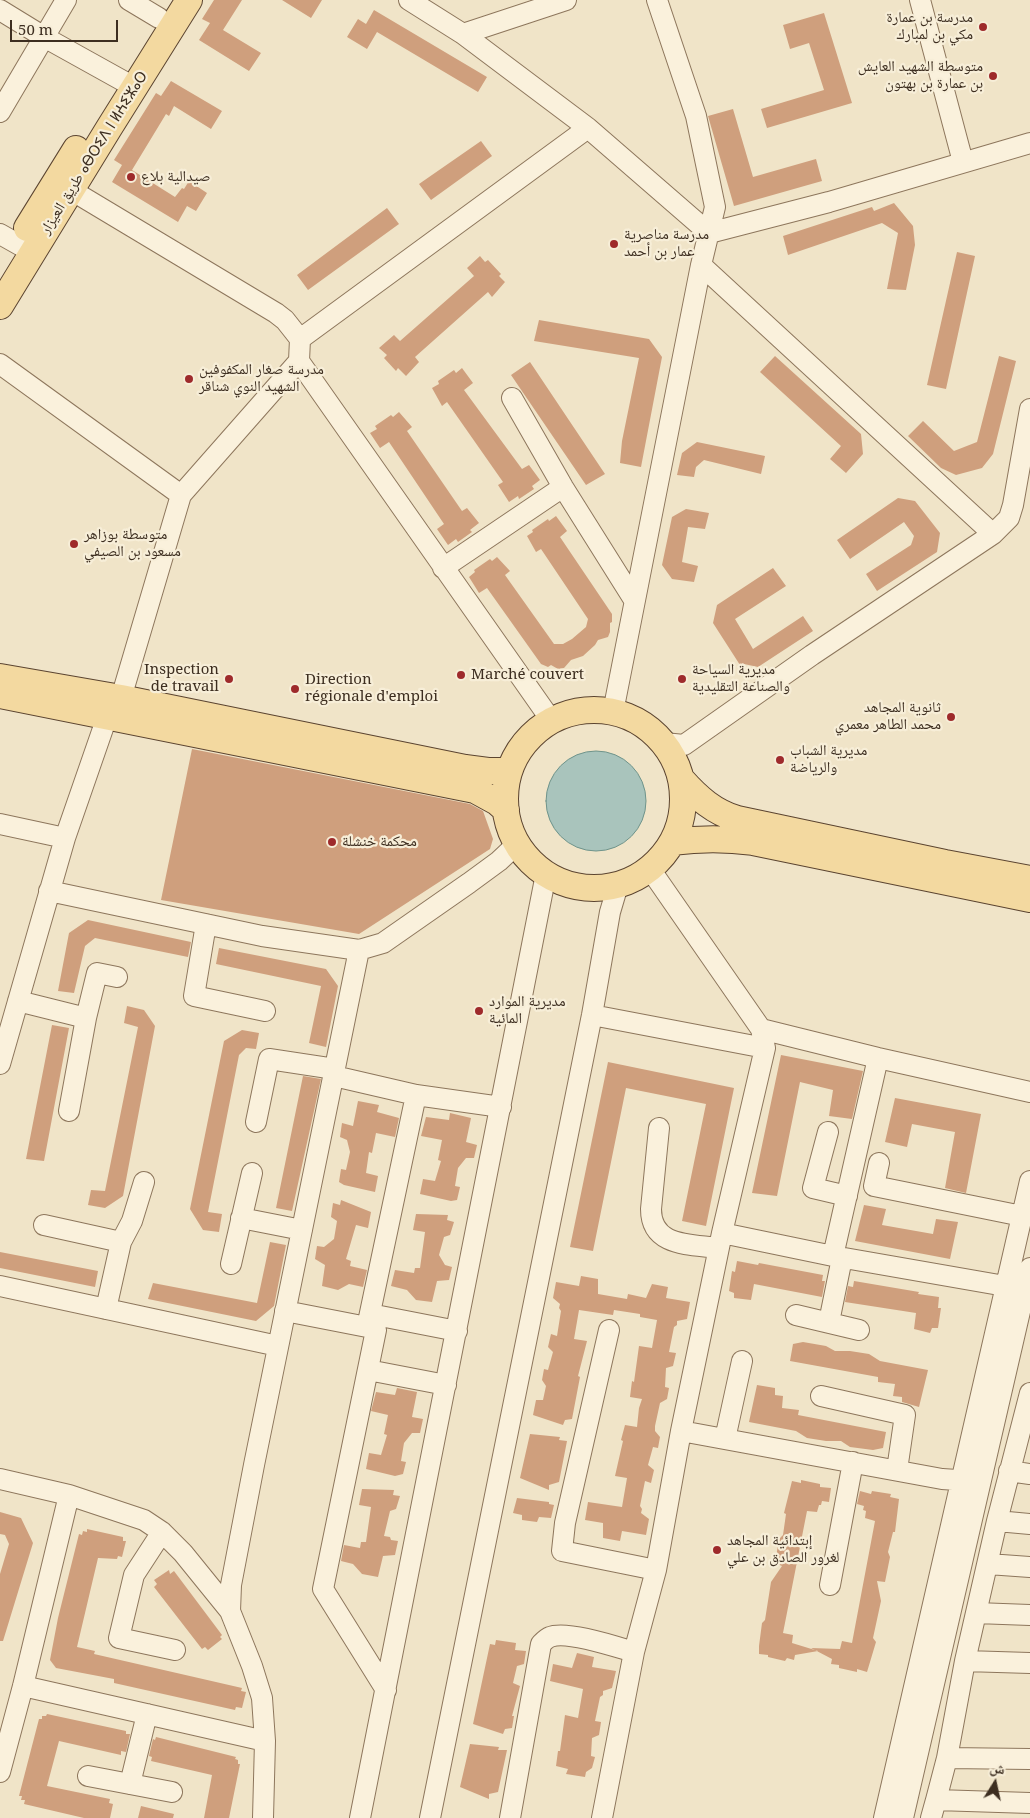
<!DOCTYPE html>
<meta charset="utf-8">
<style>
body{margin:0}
#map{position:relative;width:1030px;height:1818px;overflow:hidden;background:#f0e4c8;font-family:"Noto Serif","Noto Naskh Arabic",serif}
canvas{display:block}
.north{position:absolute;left:970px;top:1758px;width:50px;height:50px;-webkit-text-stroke:4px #f7eed8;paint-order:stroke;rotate:10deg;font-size:14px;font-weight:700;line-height:20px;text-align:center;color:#3d2e20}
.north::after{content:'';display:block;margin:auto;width:18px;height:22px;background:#3d2e20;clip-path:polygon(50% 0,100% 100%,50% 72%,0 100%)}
.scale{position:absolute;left:10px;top:20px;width:108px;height:22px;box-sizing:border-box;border:2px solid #3d2e20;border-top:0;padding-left:6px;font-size:15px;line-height:18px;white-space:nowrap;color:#3d2e20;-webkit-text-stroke:4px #f7eed8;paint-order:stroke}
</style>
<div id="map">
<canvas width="1030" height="1818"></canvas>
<div class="north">ش</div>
<div class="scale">50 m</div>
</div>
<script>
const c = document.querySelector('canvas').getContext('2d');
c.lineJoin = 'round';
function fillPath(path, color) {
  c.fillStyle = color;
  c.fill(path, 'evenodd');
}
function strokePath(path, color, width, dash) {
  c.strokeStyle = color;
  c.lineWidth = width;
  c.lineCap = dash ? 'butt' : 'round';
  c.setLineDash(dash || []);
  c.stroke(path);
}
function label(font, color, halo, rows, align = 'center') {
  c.font = font + ' "Noto Serif","Noto Naskh Arabic","Noto Sans Tifinagh",serif';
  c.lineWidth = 4.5;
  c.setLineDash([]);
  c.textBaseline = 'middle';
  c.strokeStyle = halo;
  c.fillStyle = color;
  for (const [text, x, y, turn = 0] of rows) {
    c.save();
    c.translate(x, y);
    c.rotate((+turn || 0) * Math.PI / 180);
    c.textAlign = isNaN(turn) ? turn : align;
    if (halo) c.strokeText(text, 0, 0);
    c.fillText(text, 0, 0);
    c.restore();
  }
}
const water = new Path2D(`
 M546 801a50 50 0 1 1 100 0a50 50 0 1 1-100 0Z`);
fillPath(water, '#a9c4bc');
strokePath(water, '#6f938a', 1);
fillPath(new Path2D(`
 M214,0H242L223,30L261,53L249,71L199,40L210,23L202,19Z
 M282,0H322L311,18Z
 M374,10L487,77L478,92L377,32L367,49L347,37L358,19L366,24Z
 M824,13L852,103L767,128L761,109L824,90L809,43L790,49L783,25Z
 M171,81L222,111L211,129L174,106L169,116L166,114L132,170L175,197L182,188L184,189L189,181L207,193L196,211L187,206L178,222L112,182L122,165L114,160L156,93L161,96Z
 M733,109L753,177L816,159L822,181L734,206L708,116Z
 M481,141L492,156L431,200L419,184Z
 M894,203L913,226L915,245L906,290L887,289L898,233L882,223L788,255L783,236L872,207L874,211Z
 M387,208L399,224L308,290L297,275Z
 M957,252L975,256L946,389L927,385Z
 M480,256L485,262L488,260L501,274L499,276L505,282L492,297L488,292L415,357L419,362L406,376L398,368L396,371L384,358L387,355L379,348L394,335L400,341L474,276L467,268Z
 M539,320L649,339L662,357L641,467L620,463L622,441L639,358L534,341Z
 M775,356L861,434L863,454L846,473L830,459L841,446L760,372Z
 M999,356L1016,361L993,454L982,468L956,475L941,468L908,436L923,421L954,451L977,442Z
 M530,362L605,474L586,485L511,375Z
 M462,368L473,383L464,390L522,469L529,465L540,480L532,486L534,489L519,499L518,496L509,502L498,485L503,482L447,402L442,406L432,388L439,384L438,381L454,370L456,373Z
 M399,412L412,427L407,431L462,511L467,508L479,523L470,530L472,532L458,542L456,539L448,545L437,529L444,524L389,442L380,448L370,433L377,429L375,426L391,415L393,417Z
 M697,442L765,456L761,474L704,460L696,467L694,477L677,475L682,453Z
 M898,498L915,501L940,533L937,552L877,591L866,574L911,545L914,536L904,522L850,559L837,540Z
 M686,509L709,513L705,529L688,527L682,562L698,566L694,582L672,579L662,565L672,517Z
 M556,516L567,531L560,537L612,614V622L610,623V632L608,637L598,640L595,645L583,656L571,660L564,668L558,669L551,665L548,667L541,664L487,588L479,593L469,577L475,572L474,570L490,559L492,561L497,557L510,571L505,575L554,644H563L572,639L586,627L588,619L541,549L536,552L527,536L533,532L532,530L548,519L549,521Z
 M773,568L786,586L735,619L753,649L803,616L813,631L758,667L744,664L740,665L713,623L717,605Z
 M192,749L470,804L483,811L493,839L490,849L359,934L161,900Z
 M88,920L191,942L188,957L95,938L85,946L74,993L58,991L69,933Z
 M219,948L326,969L338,986L326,1047L309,1043L321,986L216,964Z
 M127,1006L144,1010L155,1026L123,1196L105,1208L88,1205L91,1190L105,1191L138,1027L124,1023Z
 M52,1025L69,1028L44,1161L26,1159Z
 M242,1030L259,1033L256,1049L246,1048L239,1055L208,1212L222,1214L219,1232L203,1230L190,1209L224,1041Z
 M781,1055L863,1071L852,1119L829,1116L833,1090L800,1082L777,1196L752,1193Z
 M608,1062L734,1088L706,1226L682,1221L706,1104L626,1088L593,1251L570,1247Z
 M303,1076L321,1079L292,1211L276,1208Z
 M895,1098L981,1114L966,1193L945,1188L955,1132L912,1124L907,1147L885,1142Z
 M358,1101L379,1105L377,1112L399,1118L395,1137L376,1133L372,1153L369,1152L366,1173L378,1176L375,1192L344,1185L339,1182L341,1169L346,1170L350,1152L347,1140L340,1137L342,1123L353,1126Z
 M450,1113L471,1118L466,1142L477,1145L474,1158H466L458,1168L455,1186L460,1187L457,1200L451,1201L420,1194L423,1179L435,1181L441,1161L438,1160L442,1140L421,1136L426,1117L449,1120Z
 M341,1200L371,1212L368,1228L356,1225L346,1259L351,1261L350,1266L367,1270L363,1287L349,1284L338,1290L322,1286L325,1265L315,1259L317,1246L324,1247L334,1239L337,1221L331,1217L333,1203L340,1205Z
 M864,1205L886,1209L882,1225L933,1234L936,1219L958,1222L950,1259L855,1241Z
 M416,1214L448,1215L447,1220L454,1222L450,1235L444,1237L439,1255L445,1265L452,1267L449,1280L437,1281L432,1302L416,1300L407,1290L391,1286L395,1270L414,1273L415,1268H420L425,1232L413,1230Z
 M270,1242L286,1245L274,1306L256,1321L148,1299L153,1283L257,1303Z
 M0,1252L98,1271L95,1287L0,1268Z
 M737,1261L758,1265L759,1263L823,1275L822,1281H825L822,1297L754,1284L751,1300L734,1298V1293L729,1291L732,1271L735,1272Z
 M581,1276L598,1279V1294L627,1299L628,1294L646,1298L652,1284L668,1287L666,1298L690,1302L687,1319L677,1321V1325L674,1327L669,1352L676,1353L673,1366L666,1368L665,1387L669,1388L667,1399L660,1403L655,1426V1431L660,1437L658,1448L653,1447L648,1465L654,1470L651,1483L645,1481L640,1506L642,1509L641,1513L649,1519L646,1535L622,1531L620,1541L603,1538V1523L585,1520L588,1502L622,1507L627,1478L615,1476L623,1441L621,1440L625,1425L637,1427L639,1408L642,1399L630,1397L632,1381L634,1382L639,1346L652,1348L657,1320L640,1317V1314L614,1310L613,1315L579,1310L574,1339L587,1341L578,1376L580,1377L572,1419L565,1420L563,1425L533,1415L536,1400H543L546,1386L542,1380L544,1369L548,1370L553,1352L548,1347L551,1334L557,1336L561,1311L559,1308L560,1304L553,1298L556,1282L579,1286Z
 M854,1281L919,1292L918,1294L939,1297L938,1308H941L938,1328H932L930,1333L914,1329L916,1313L845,1302L848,1286L853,1287Z
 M803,1342L826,1346L835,1351H850L869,1354L880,1361L928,1370L919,1407L902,1402V1397L893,1396L895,1384L878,1382V1377L790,1361L793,1344Z
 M757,1385L775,1388V1395L783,1396L782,1408L799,1410L798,1415L886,1432L883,1448L873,1450L850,1447L841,1441H826L807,1438L796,1431L749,1422Z
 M397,1388L417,1392L412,1417L423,1419L420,1433H412L404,1443L401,1461L406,1462L403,1474L395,1476L366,1469L369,1453L381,1455L387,1435L384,1434L388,1415L371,1411L376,1392L395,1395Z
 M530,1434L560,1437L559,1440L567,1441L559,1482L549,1485V1490L520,1478Z
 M801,1480L820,1484V1487L831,1488L829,1502L822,1501L821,1505H819L817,1512L807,1511L783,1633L793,1635L792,1643L818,1651L795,1655L794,1660L787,1658L785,1661L768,1657V1655L759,1654V1646L762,1623L765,1620L771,1582L782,1566L775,1563L779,1539L783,1535L786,1514L784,1513L792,1481L801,1483Z
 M362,1489L394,1490L393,1495L400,1496L396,1509L390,1511L384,1536L390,1537L391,1540L398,1541L395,1555L383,1556L378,1577L362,1574L353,1564L341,1561L344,1545L360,1548L361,1542H366L371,1507L359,1505Z
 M860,1491L871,1494L872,1491L891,1494L890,1497L899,1499L895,1532H893L888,1552L890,1557L885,1582L877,1581L881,1601L873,1638L876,1642L867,1672L857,1669V1672L839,1668V1665L831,1664L832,1659L811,1648L840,1649L842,1641L852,1643L875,1521L865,1518L866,1511L863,1510L864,1506L857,1504Z
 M517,1498L549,1502V1504L554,1505L551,1518L539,1517L537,1522L522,1520V1515L513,1513Z
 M0,1512L21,1518L33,1543L3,1641H0V1574L9,1544L5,1535L0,1534Z
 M87,1529L123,1537V1541H126L122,1557L118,1556L117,1559L98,1558L77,1647L95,1651L94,1654L242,1688L241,1691L246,1692L242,1708L236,1707L235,1710L114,1683V1679L56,1668L50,1660L58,1618L79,1534L82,1535L83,1531L87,1532Z
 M169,1570L170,1574L174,1571L222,1635L220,1637L222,1639L208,1650L205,1647L202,1649L154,1587L157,1584L154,1580Z
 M496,1640L516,1643L515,1650L526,1651L524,1664L517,1666L513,1683L520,1686L512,1716H514L512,1728L505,1729L503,1734L473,1724L490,1644L495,1645Z
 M577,1653L594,1657L592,1667L616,1671L612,1688L603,1691V1695L600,1697L595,1721L601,1722L599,1735L592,1738L591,1756L595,1757L592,1768L586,1772L585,1777L566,1774L568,1769L556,1766L558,1751H560L565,1715L578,1718L583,1689L550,1681L553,1664L572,1668Z
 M47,1714L126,1731V1734H130L126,1752L121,1751V1755L59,1741L47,1786L110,1799L109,1803L113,1804L110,1818H84L24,1804L25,1800H21L22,1796H19L39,1719H42V1716H46Z
 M156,1737L236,1757L235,1759L238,1760V1764H240L229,1818H204L212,1775L151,1761L152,1757L149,1756L153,1739L155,1740Z
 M470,1744L499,1747L498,1750H507L498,1792L489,1794V1799L460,1787Z
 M141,1806L174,1814L173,1818H138Z`), '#cf9f7d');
const minor = new Path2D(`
 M129,0L159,18
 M409,0L463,34L588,128L709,233
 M920,0L963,162
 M0,10L44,37L134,87
 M463,34L566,0
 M0,112L66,0
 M71,190L276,313L285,320L300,339L299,361L551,720
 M709,233L829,202L1030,143
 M0,234L32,252
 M701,265L993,534
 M300,339L588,128
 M0,364L181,495
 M512,398L563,487L634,600
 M443,568L563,487
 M613,712L701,265L715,207L696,116L657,0
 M664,743L684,745L812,655L993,534L1009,518L1013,505L1030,409
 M0,824L65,838
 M650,869L761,1029
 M49,891L262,936L359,950L383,943L469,883L499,861L517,844
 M206,924L194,996L265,1011
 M18,1001L86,1018L97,973L117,977
 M592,1015L765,1048L761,1029L878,1058L1030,1092
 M0,1064L65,838L107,717L121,698L181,495L299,361
 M334,1076L416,1095L501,1107
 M69,1111L86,1018
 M256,1122L269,1059L335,1069
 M659,1128L651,1209C651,1247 690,1244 718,1248
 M828,1132L813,1188L847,1196
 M879,1163L874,1186L1022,1216
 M241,1218L302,1230
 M44,1225L121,1242
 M722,1233L765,1048
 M833,1256L878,1058
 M231,1264L252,1173
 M0,1286L278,1346
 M106,1309L121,1242L132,1221L144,1182
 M285,1311L367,1327L416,1095
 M370,1314L457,1331
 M796,1315L859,1330
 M829,1322L842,1258
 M367,1327L376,1330L323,1589L386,1690
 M609,1330L565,1523L562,1551L656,1570
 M368,1370L446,1385
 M1030,1393L997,1521L965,1661L947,1758L936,1800L1030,1803
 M821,1396L905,1415L897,1470
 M681,1431L942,1479L972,1481
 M725,1439L742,1361
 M1009,1471L1030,1474
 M0,1479L69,1495L144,1520L162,1532L183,1553L230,1611L252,1666L262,1698L265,1741L263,1818
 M997,1521L1030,1524
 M162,1532L134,1575L119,1638L175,1650
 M988,1564L1030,1567
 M830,1585L853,1462
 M230,1611L231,1585L254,1465L359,950
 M976,1613L1030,1615
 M965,1661L1030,1663
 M23,1686L265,1741
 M947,1758L1030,1759
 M0,1772L23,1686L69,1495
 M88,1776L172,1792
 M130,1784L147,1714
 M360,1818L546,874
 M430,1818L592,1015L610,912L618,885
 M510,1818L541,1644C543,1642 547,1638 550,1637C566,1630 617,1647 634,1652
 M602,1818L634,1652L656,1570L681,1431L722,1233L833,1256L1005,1286
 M884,1818L1030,1181
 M903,1818L1030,1268
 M931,1818L936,1800`);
const major = new Path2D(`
 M27,228L76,149
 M0,306L109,128L189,0
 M0,677L121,698L465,768L488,771H509
 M0,695L475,790L497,802L506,810
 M505 799a89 89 0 1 1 178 0a89 89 0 1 1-178 0Z
 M682,780C698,798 714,812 737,819L945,863L1030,879
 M673,842C701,838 725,838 753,842L1030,899`);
strokePath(minor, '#8d765c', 22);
strokePath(major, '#5b4430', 28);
strokePath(minor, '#faf1dc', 20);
strokePath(major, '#f3d9a0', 26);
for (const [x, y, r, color] of [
 [983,27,5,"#9e2a2b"],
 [993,76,5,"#9e2a2b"],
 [131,177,5,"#9e2a2b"],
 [614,244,5,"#9e2a2b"],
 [189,379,5,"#9e2a2b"],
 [74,544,5,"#9e2a2b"],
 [461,675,5,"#9e2a2b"],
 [229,679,5,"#9e2a2b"],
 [682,679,5,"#9e2a2b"],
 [295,689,5,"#9e2a2b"],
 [951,717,5,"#9e2a2b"],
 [780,760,5,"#9e2a2b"],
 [332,842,5,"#9e2a2b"],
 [479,1011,5,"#9e2a2b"],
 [717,1550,5,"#9e2a2b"]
]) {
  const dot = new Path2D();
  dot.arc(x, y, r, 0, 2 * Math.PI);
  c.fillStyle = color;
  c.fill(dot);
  strokePath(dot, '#f7eed8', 2);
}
label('15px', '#3d2e20', '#f7eed8', [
 ["مدرسة بن عمارة",973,18,"right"],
 ["مكي بن لمبارك",973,35,"right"],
 ["متوسطة الشهيد العايش",983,67,"right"],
 ["بن عمارة بن بهتون",983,84,"right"],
 ["صيدالية بلاع",141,177],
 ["مدرسة مناصرية",624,235],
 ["عمار بن أحمد",624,252],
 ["مدرسة صغار المكفوفين",199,370],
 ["الشهيد النوي شناقر",199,387],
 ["متوسطة بوزاهر",84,535],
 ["مسعود بن الصيفي",84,552],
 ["Inspection",219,670,"right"],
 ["de travail",219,687,"right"],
 ["مديرية السياحة",692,670],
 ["والصناعة التقليدية",692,687],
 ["Marché couvert",471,675],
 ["Direction",305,680],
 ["régionale d'emploi",305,697],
 ["ثانوية المجاهد",941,708,"right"],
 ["محمد الطاهر معمري",941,725,"right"],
 ["مديرية الشباب",790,751],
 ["والرياضة",790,768],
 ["محكمة خنشلة",342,842],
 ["مديرية الموارد",489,1002],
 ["المائية",489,1019],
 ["إبتدائية المجاهد",727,1541],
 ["لغرور الصادق بن علي",727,1558]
], 'left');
label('15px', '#3d2e20', '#f7eed8', [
 ["طريق العيزار ⴰⴱⵔⵉⴷ ⵏ ⵍⵄⵉⵣⴰⵔ",94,153,-58]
]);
</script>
